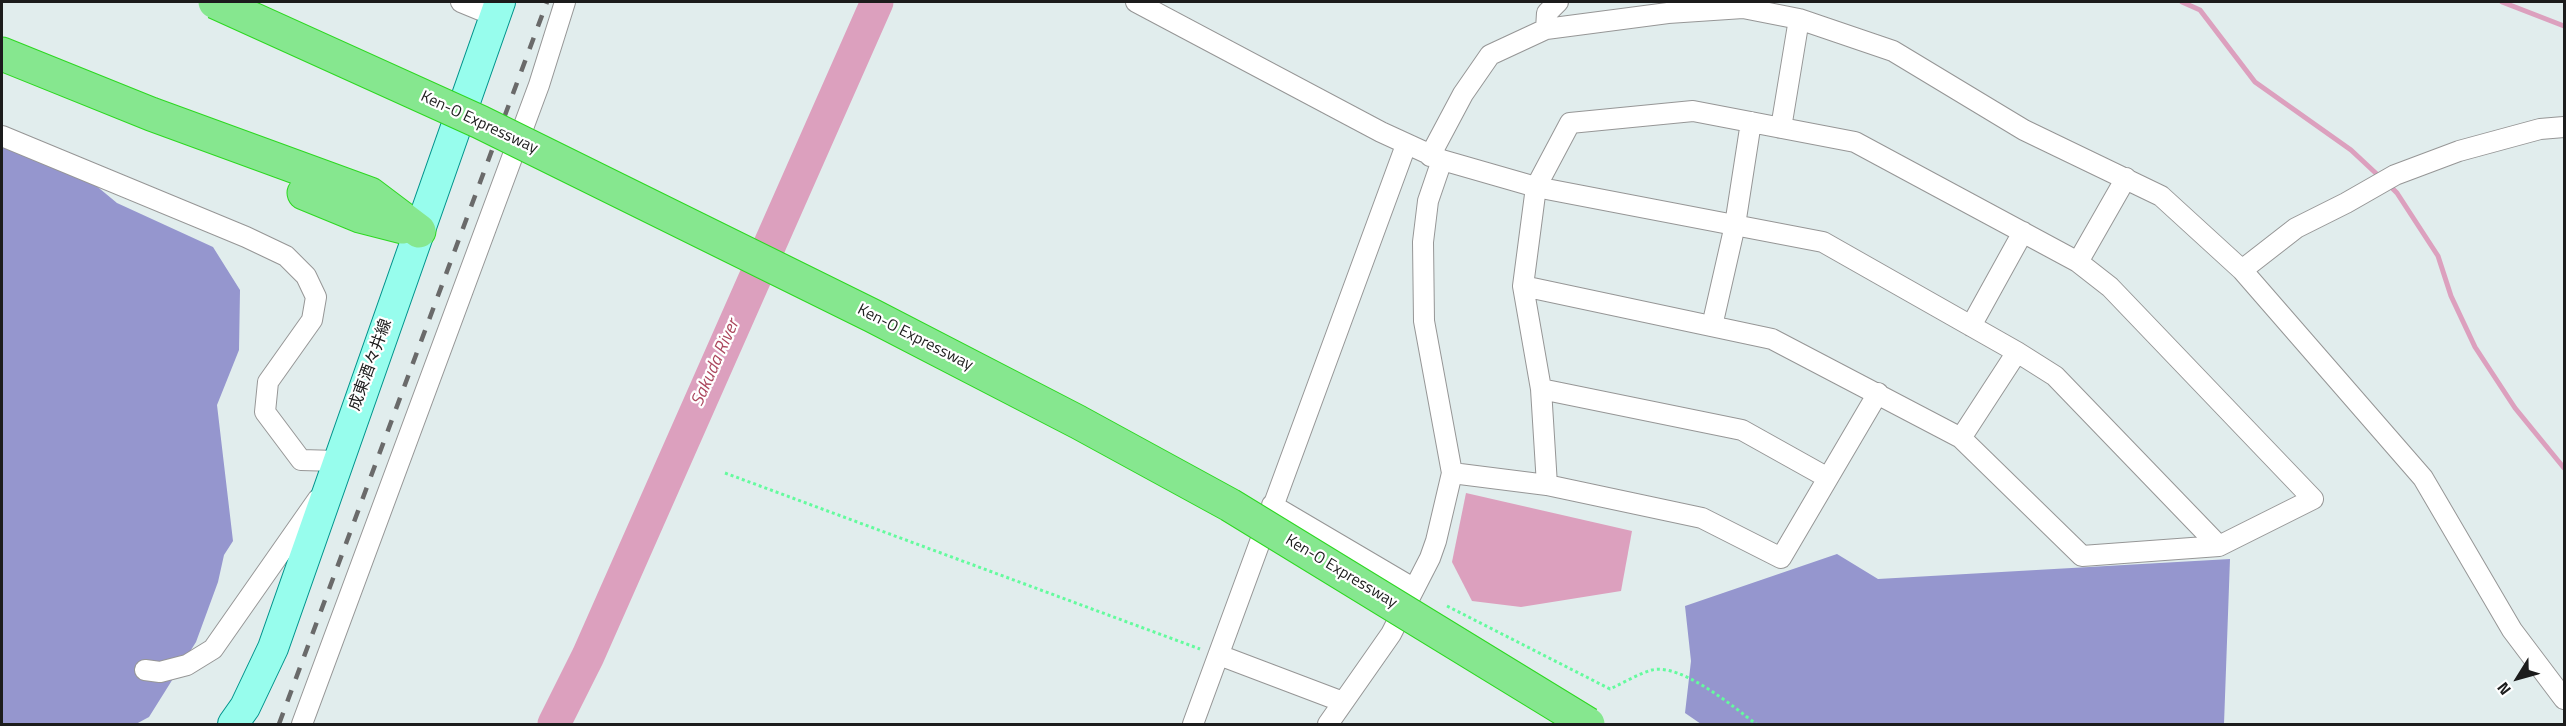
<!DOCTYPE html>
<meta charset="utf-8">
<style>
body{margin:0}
#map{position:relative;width:2566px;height:726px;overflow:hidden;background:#e1eded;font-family:"Titillium Web",sans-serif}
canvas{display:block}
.frame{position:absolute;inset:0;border:3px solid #1c1c1c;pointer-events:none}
.north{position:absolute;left:2488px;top:648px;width:60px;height:60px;-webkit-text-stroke:4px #fff;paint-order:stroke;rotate:233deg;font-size:16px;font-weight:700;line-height:24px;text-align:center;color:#1c1c1c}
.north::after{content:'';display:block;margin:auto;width:21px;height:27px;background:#1c1c1c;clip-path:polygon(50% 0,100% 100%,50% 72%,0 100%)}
</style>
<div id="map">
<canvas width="2566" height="726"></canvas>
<div class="frame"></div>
<div class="north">N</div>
</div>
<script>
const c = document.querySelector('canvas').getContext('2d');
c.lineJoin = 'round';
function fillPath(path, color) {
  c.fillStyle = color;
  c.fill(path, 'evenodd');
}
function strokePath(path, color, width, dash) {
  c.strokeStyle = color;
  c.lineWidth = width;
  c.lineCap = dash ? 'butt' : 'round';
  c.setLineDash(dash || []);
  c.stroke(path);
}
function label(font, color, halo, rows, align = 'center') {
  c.font = font + ' "Titillium Web","Noto Sans JP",sans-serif';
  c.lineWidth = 4.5;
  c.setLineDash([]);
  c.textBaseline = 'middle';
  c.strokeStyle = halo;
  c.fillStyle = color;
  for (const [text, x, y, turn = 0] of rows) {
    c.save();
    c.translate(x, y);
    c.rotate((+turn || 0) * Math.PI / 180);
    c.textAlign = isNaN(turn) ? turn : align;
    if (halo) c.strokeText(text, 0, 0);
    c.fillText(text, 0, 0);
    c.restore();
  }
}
fillPath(new Path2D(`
 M2,145L65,160L117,203L213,247L240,290L239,350L217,405L233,541L224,555L218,582L196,642L149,717L136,724H2Z
 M1837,554L1878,579L2230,559L2224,724H1701L1685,713L1691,661L1685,606Z`), '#9596ce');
fillPath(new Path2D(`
 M1466,493L1632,531L1621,591L1521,607L1472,601L1452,562Z`), '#dca0be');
strokePath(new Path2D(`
 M2182,2L2200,10L2255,82L2351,150L2381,178
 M2502,2L2564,26
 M2388,184L2397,193L2438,256L2451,296L2475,347L2515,408L2564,468`), '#dca0be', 5);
strokePath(new Path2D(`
 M554,724L588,656L877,2`), '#dca0be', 33);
const street = new Path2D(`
 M461,2L495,16
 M1136,2L1381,132L1442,160L1536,187L1823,242L2017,352L2055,376L2219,546
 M1546,29L1547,13L1558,2
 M1781,128L1799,19
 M2,136L246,237L286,256L306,276L316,297L312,320L268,382L265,412L301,460L337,461
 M1430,156L1463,94L1490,55L1546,29L1668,13L1743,8L1799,19L1893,51L2024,130L2161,196L2242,270L2423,478L2512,630L2564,699
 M2078,262L2126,178
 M2242,270L2296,228L2346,203L2395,175L2459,151L2540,129L2564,127
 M1523,286L1772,339L1961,438L2082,556L2219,546L2313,499L2110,287L2078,262L1855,142L1693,111L1570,123L1536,187L1523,286L1541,389L1547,485
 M1712,326L1735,225L1751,122
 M1971,326L2023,232
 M1541,389L1742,430L1828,478
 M1961,438L2017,352
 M1452,473L1547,485L1702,518L1781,558L1878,393
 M1272,505L1413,588
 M1219,655L1343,702
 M145,670L160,672L187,665L213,649L318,499
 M302,724L539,85L565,2
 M1193,724L1406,145
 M1328,724L1391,634L1430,558L1436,541L1452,473L1424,321L1423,242L1428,201L1442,160`);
const primary = new Path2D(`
 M233,724L245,707L273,648L500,2`);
const highway = new Path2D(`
 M2,54L151,114L370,194L419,231
 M304,193L360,216L403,227`);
strokePath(street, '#969696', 22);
strokePath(primary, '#00938c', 32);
strokePath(highway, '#2dd821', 35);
strokePath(new Path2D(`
 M725,473L1200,649
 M1447,606L1610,689C1623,683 1638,674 1652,670C1681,663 1734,707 1756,724`), '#64fb9e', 3, [3, 3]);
strokePath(street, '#fff', 20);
strokePath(primary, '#97fded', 30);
strokePath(highway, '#86e78f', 33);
strokePath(new Path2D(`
 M279,724L547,2`), '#6a6a6a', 4.5, [12, 12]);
const highwayBridge = new Path2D(`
 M215,2L480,122L873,316L1078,422L1230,505L1588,724`);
strokePath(highwayBridge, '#2dd821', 35, []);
strokePath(highwayBridge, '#86e78f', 33);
label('16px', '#1c1c1c', '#fff', [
 ["Ken-O Expressway",479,123,25],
 ["Ken-O Expressway",915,338,27],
 ["成東酒々井線",371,365,-70],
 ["Ken-O Expressway",1341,572,31]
]);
label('italic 18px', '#ac485e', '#fff', [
 ["Sakuda River",716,363,-66]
]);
</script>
